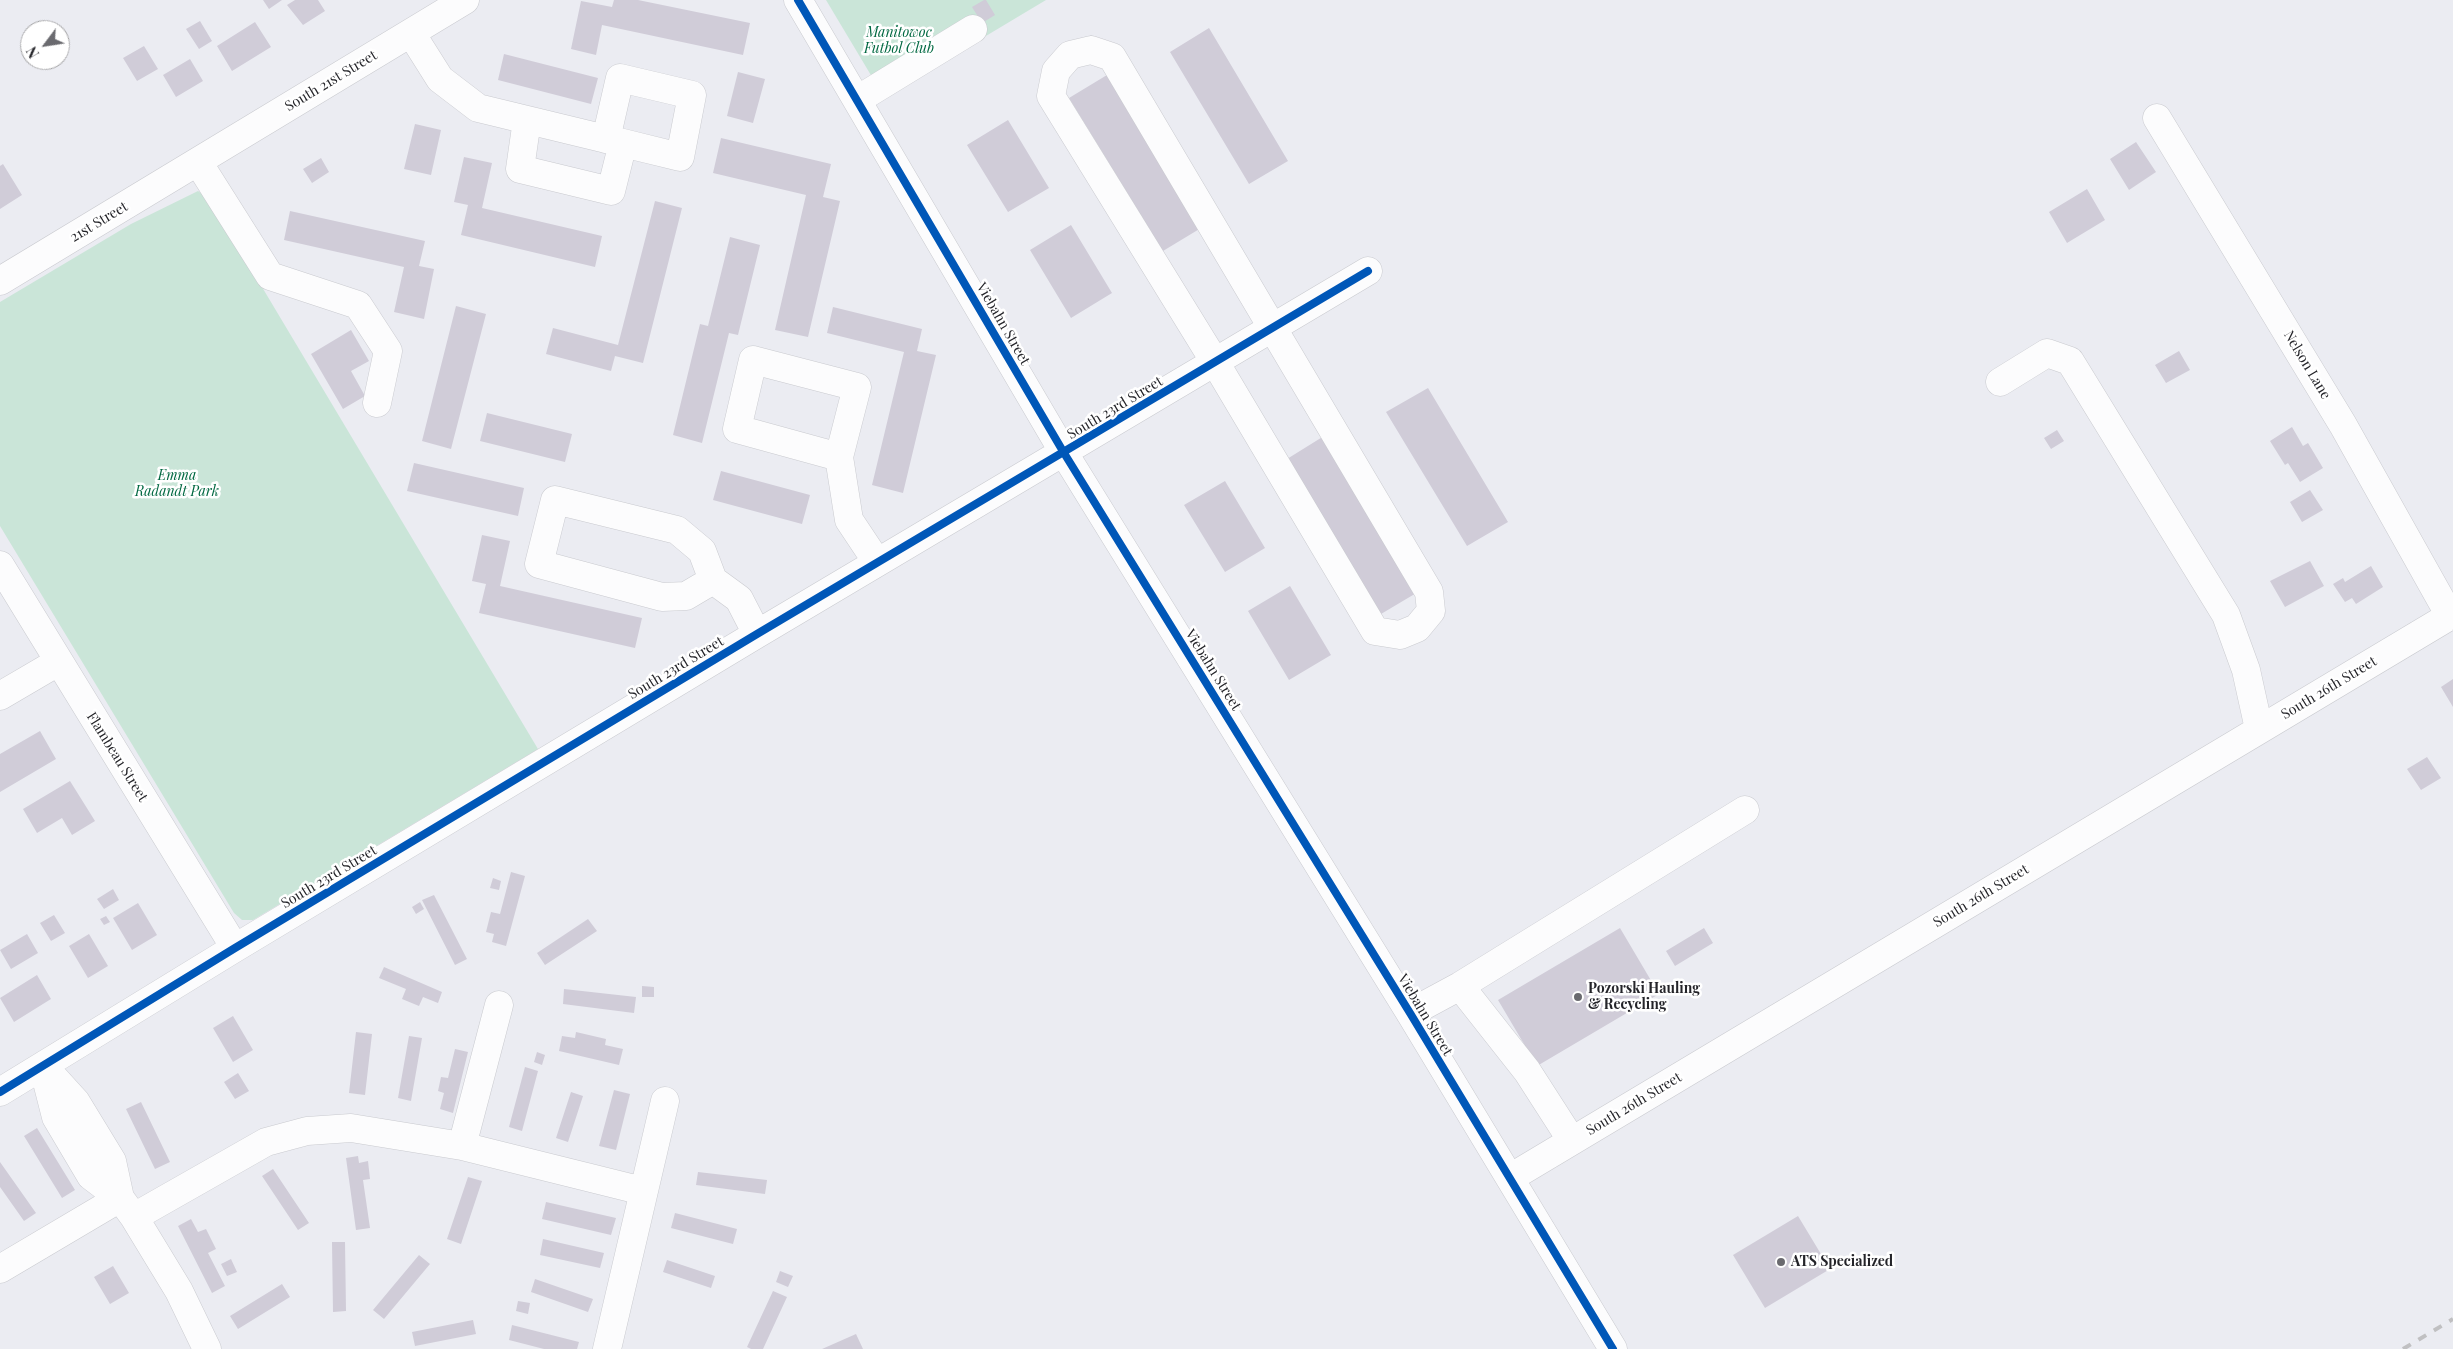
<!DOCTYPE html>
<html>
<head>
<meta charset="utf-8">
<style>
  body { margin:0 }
  #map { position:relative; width:2453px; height:1349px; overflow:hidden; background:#ebecf2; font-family:"Playfair Display",serif }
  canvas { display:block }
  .north { position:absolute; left:20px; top:20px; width:50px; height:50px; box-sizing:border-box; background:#fff; border:1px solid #a7a7a9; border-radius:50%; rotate:239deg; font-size:14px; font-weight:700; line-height:20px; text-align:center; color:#242429 }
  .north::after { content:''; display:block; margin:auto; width:18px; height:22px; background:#6a6a6f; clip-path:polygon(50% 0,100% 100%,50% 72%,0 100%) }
</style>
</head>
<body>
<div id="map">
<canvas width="2453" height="1349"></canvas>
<div class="north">N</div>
</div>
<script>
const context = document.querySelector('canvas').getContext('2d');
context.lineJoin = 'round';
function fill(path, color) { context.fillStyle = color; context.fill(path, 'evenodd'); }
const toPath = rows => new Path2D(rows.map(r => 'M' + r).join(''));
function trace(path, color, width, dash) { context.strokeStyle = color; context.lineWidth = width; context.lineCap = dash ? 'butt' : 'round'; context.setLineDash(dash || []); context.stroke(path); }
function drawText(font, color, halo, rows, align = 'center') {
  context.font = font + ' "Playfair Display",serif'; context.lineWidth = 5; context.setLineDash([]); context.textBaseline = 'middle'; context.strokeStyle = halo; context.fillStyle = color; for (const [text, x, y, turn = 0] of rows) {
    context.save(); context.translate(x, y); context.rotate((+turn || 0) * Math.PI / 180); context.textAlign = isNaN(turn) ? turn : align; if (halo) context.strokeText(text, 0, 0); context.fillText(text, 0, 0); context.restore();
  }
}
fill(toPath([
  [826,0,1046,0,884,97],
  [198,191,210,200,538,749,253,920,242,920,234,913,0,526,0,302,131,224]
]), '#cae5d8');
fill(toPath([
  [263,0,282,0,269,9],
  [295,0,318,0,325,11,303,25,287,5],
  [614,0,638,0,750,23,743,55,602,25,596,55,571,49,581,1,612,7],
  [984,0,986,0,995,15,982,23,972,7],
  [200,21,212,41,199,49,186,29],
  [255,22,271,47,232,71,217,46],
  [1209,28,1288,161,1249,184,1170,52],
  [144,46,158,69,137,81,123,58],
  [504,54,598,78,591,104,498,80],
  [190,59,203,81,176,97,163,75],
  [738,72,765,79,753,123,727,116],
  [1107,75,1201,228,1163,251,1069,98],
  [1008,120,1049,188,1008,212,967,145],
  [415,124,441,130,431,175,404,169],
  [721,138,831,164,823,197,840,201,808,337,775,330,806,195,713,173],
  [2136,142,2156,172,2129,190,2110,159],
  [464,157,492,163,482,208,602,236,595,267,461,235,468,205,454,202],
  [321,158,329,172,312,183,303,169],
  [3,164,22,195,0,209,0,166],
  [2087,189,2105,220,2067,243,2049,212],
  [655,201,682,208,643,363,615,356,611,371,546,354,553,328,618,345],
  [290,211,425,241,419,266,434,269,424,319,394,312,404,267,284,240],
  [1071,225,1112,293,1071,318,1030,250],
  [730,237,760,245,738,335,729,333,702,443,673,435,700,324,708,326],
  [456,306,486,314,451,449,422,441],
  [833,307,922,329,917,351,936,355,903,493,872,485,904,352,827,333],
  [351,330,369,361,351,371,365,396,343,409,311,354],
  [2179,351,2190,370,2166,383,2155,365],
  [1428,388,1508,522,1467,546,1386,412],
  [487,413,572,434,565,462,480,441],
  [2292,427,2303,446,2308,443,2323,468,2300,482,2288,463,2285,465,2270,441],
  [2057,430,2064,441,2051,449,2044,438],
  [1324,436,1418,592,1381,614,1287,459],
  [414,463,524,488,518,516,407,491],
  [721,471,810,495,802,524,713,500],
  [1225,481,1265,548,1225,572,1184,505],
  [2310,490,2323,510,2302,522,2290,502],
  [482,535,510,541,500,586,642,618,635,648,479,613,486,584,472,581],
  [2310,561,2324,586,2285,607,2270,581],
  [2371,566,2383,587,2356,604,2352,598,2345,602,2333,584,2343,578,2345,582],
  [1290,586,1331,655,1289,680,1248,611],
  [2453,679,2453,707,2441,687],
  [40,731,56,759,0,792,0,754],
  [2427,757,2441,778,2421,790,2407,769],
  [70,781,95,821,72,835,62,818,37,833,23,809],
  [511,872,525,876,506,946,492,942,494,934,486,932,491,912,500,914],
  [493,878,501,881,499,890,490,888],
  [113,889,119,900,104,909,97,899],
  [434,895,467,959,455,965,422,900],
  [420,902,424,909,416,914,412,907],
  [138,903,157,935,132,950,113,918],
  [54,915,65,933,51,941,40,923],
  [106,916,110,922,104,925,100,919],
  [588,919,597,931,545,965,537,953],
  [1620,928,1659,994,1537,1066,1498,1000],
  [1704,928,1713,943,1675,966,1666,951],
  [27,934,38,953,11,969,0,950],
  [89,934,108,966,88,978,69,946],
  [384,967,442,992,438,1003,423,997,419,1006,402,999,406,989,379,978],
  [37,975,51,999,14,1022,0,998],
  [642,986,654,987,654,997,642,997],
  [564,989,636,997,634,1013,563,1004],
  [233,1016,253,1050,233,1062,213,1028],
  [356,1032,372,1034,365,1095,349,1093],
  [576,1032,606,1039,605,1045,623,1049,619,1065,559,1051,562,1036,575,1038],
  [409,1036,422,1038,411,1101,398,1098],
  [455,1049,468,1052,453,1113,440,1109,444,1093,438,1091,441,1077,448,1078],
  [537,1052,545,1055,542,1065,534,1062],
  [525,1067,538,1071,522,1131,509,1127],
  [238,1073,249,1091,235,1099,224,1082],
  [614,1090,630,1094,616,1150,599,1146],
  [571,1092,583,1096,568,1142,556,1138],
  [141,1102,170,1162,155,1169,126,1109],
  [37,1128,75,1190,62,1198,24,1136],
  [358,1156,359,1163,368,1161,370,1179,363,1180,370,1228,356,1230,346,1158],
  [0,1162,36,1213,24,1221,0,1187],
  [273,1169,309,1223,298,1230,262,1176],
  [698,1172,767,1180,765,1194,696,1185],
  [468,1177,482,1181,461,1244,447,1239],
  [546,1202,616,1218,611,1235,542,1219],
  [675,1213,737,1229,733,1244,671,1228],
  [1798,1216,1830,1269,1765,1308,1733,1255],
  [191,1219,198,1232,206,1229,216,1249,208,1253,225,1286,212,1293,178,1226],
  [543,1239,604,1253,600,1268,540,1255],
  [332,1242,345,1242,346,1311,333,1312],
  [419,1255,430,1264,384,1319,373,1310],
  [231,1259,237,1272,227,1276,221,1264],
  [667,1260,715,1276,711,1288,663,1272],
  [113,1266,129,1293,110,1304,94,1277],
  [780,1271,793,1276,788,1287,776,1282],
  [535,1279,593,1299,588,1312,531,1292],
  [282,1284,290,1297,238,1329,230,1316],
  [773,1291,787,1297,763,1349,751,1349,747,1347],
  [518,1301,530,1303,528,1314,516,1311],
  [473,1320,476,1334,415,1346,412,1332],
  [512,1325,579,1342,577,1349,544,1349,509,1340],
  [856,1334,863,1349,822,1349]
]), '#d0ccd8');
const minor = toPath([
  [798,0,1064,453,1410,1013,1613,1349],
  [411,33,440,79,478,108,606,139,623,143,680,157,692,95,620,78,606,139],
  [1091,50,1112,57,1429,592,1431,611,1417,628,1400,635,1375,631,1215,362,1051,96,1056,71,1070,55,1091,50],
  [857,100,973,29],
  [2157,118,2343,425,2450,616],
  [527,120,520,169,611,191,623,143],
  [198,162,270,276,358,305,388,351,377,403],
  [0,281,465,0],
  [2000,382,2047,353,2070,361,2226,615,2246,670,2259,729],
  [839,457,737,429,753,360,857,387,839,457,849,520,877,562],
  [0,565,235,948],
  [713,580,702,551,677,530,555,500,539,564,662,597,686,596,713,580,739,599,757,634],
  [0,696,58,662],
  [1460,986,1527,1071,1572,1141],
  [1410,1013,1460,986,1745,810],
  [43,1066,56,1117,91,1176,120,1198,134,1217,179,1291,207,1349],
  [46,1069,76,1102,112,1161,120,1198],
  [0,1092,235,948,757,634,1368,271],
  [462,1146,499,1005],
  [1510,1178,2453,614],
  [134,1217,266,1142,307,1131,351,1128,462,1146,643,1191],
  [0,1269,120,1198],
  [607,1349,665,1101]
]);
trace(minor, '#c9cacf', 29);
trace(minor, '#fcfcfd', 28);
trace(toPath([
  [2403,1349,2453,1319]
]), '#c0c0c2', 4, [9, 9]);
trace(toPath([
  [798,0,1064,453,1410,1013,1613,1349],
  [0,1092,235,948,757,634,1368,271]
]), '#0057b8', 8);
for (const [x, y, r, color] of [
  [1578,997,5,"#6a6a6f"],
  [1781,1262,5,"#6a6a6f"]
]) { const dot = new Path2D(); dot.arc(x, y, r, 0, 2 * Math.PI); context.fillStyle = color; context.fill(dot); trace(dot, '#fff', 2); }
drawText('italic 14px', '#006841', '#fff', [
  ["Manitowoc",899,33],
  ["Futbol Club",899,49],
  ["Emma",177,476],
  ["Radandt Park",177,492]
]);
drawText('14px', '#242429', '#fff', [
  ["South 21st Street",331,81,-31],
  ["21st Street",99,222,-31],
  ["Viebahn Street",1003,324,60],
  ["Nelson Lane",2307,365,59],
  ["South 23rd Street",1115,408,-31],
  ["South 23rd Street",676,668,-31],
  ["Viebahn Street",1213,670,58],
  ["South 26th Street",2329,688,-31],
  ["Flambeau Street",117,757,58],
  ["South 23rd Street",329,877,-31],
  ["South 26th Street",1981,896,-31],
  ["Viebahn Street",1425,1015,59],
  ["South 26th Street",1634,1104,-31]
]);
drawText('bold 14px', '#242429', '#fff', [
  ["Pozorski Hauling",1588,989],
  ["& Recycling",1588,1005],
  ["ATS Specialized",1791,1262]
], 'left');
</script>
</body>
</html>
